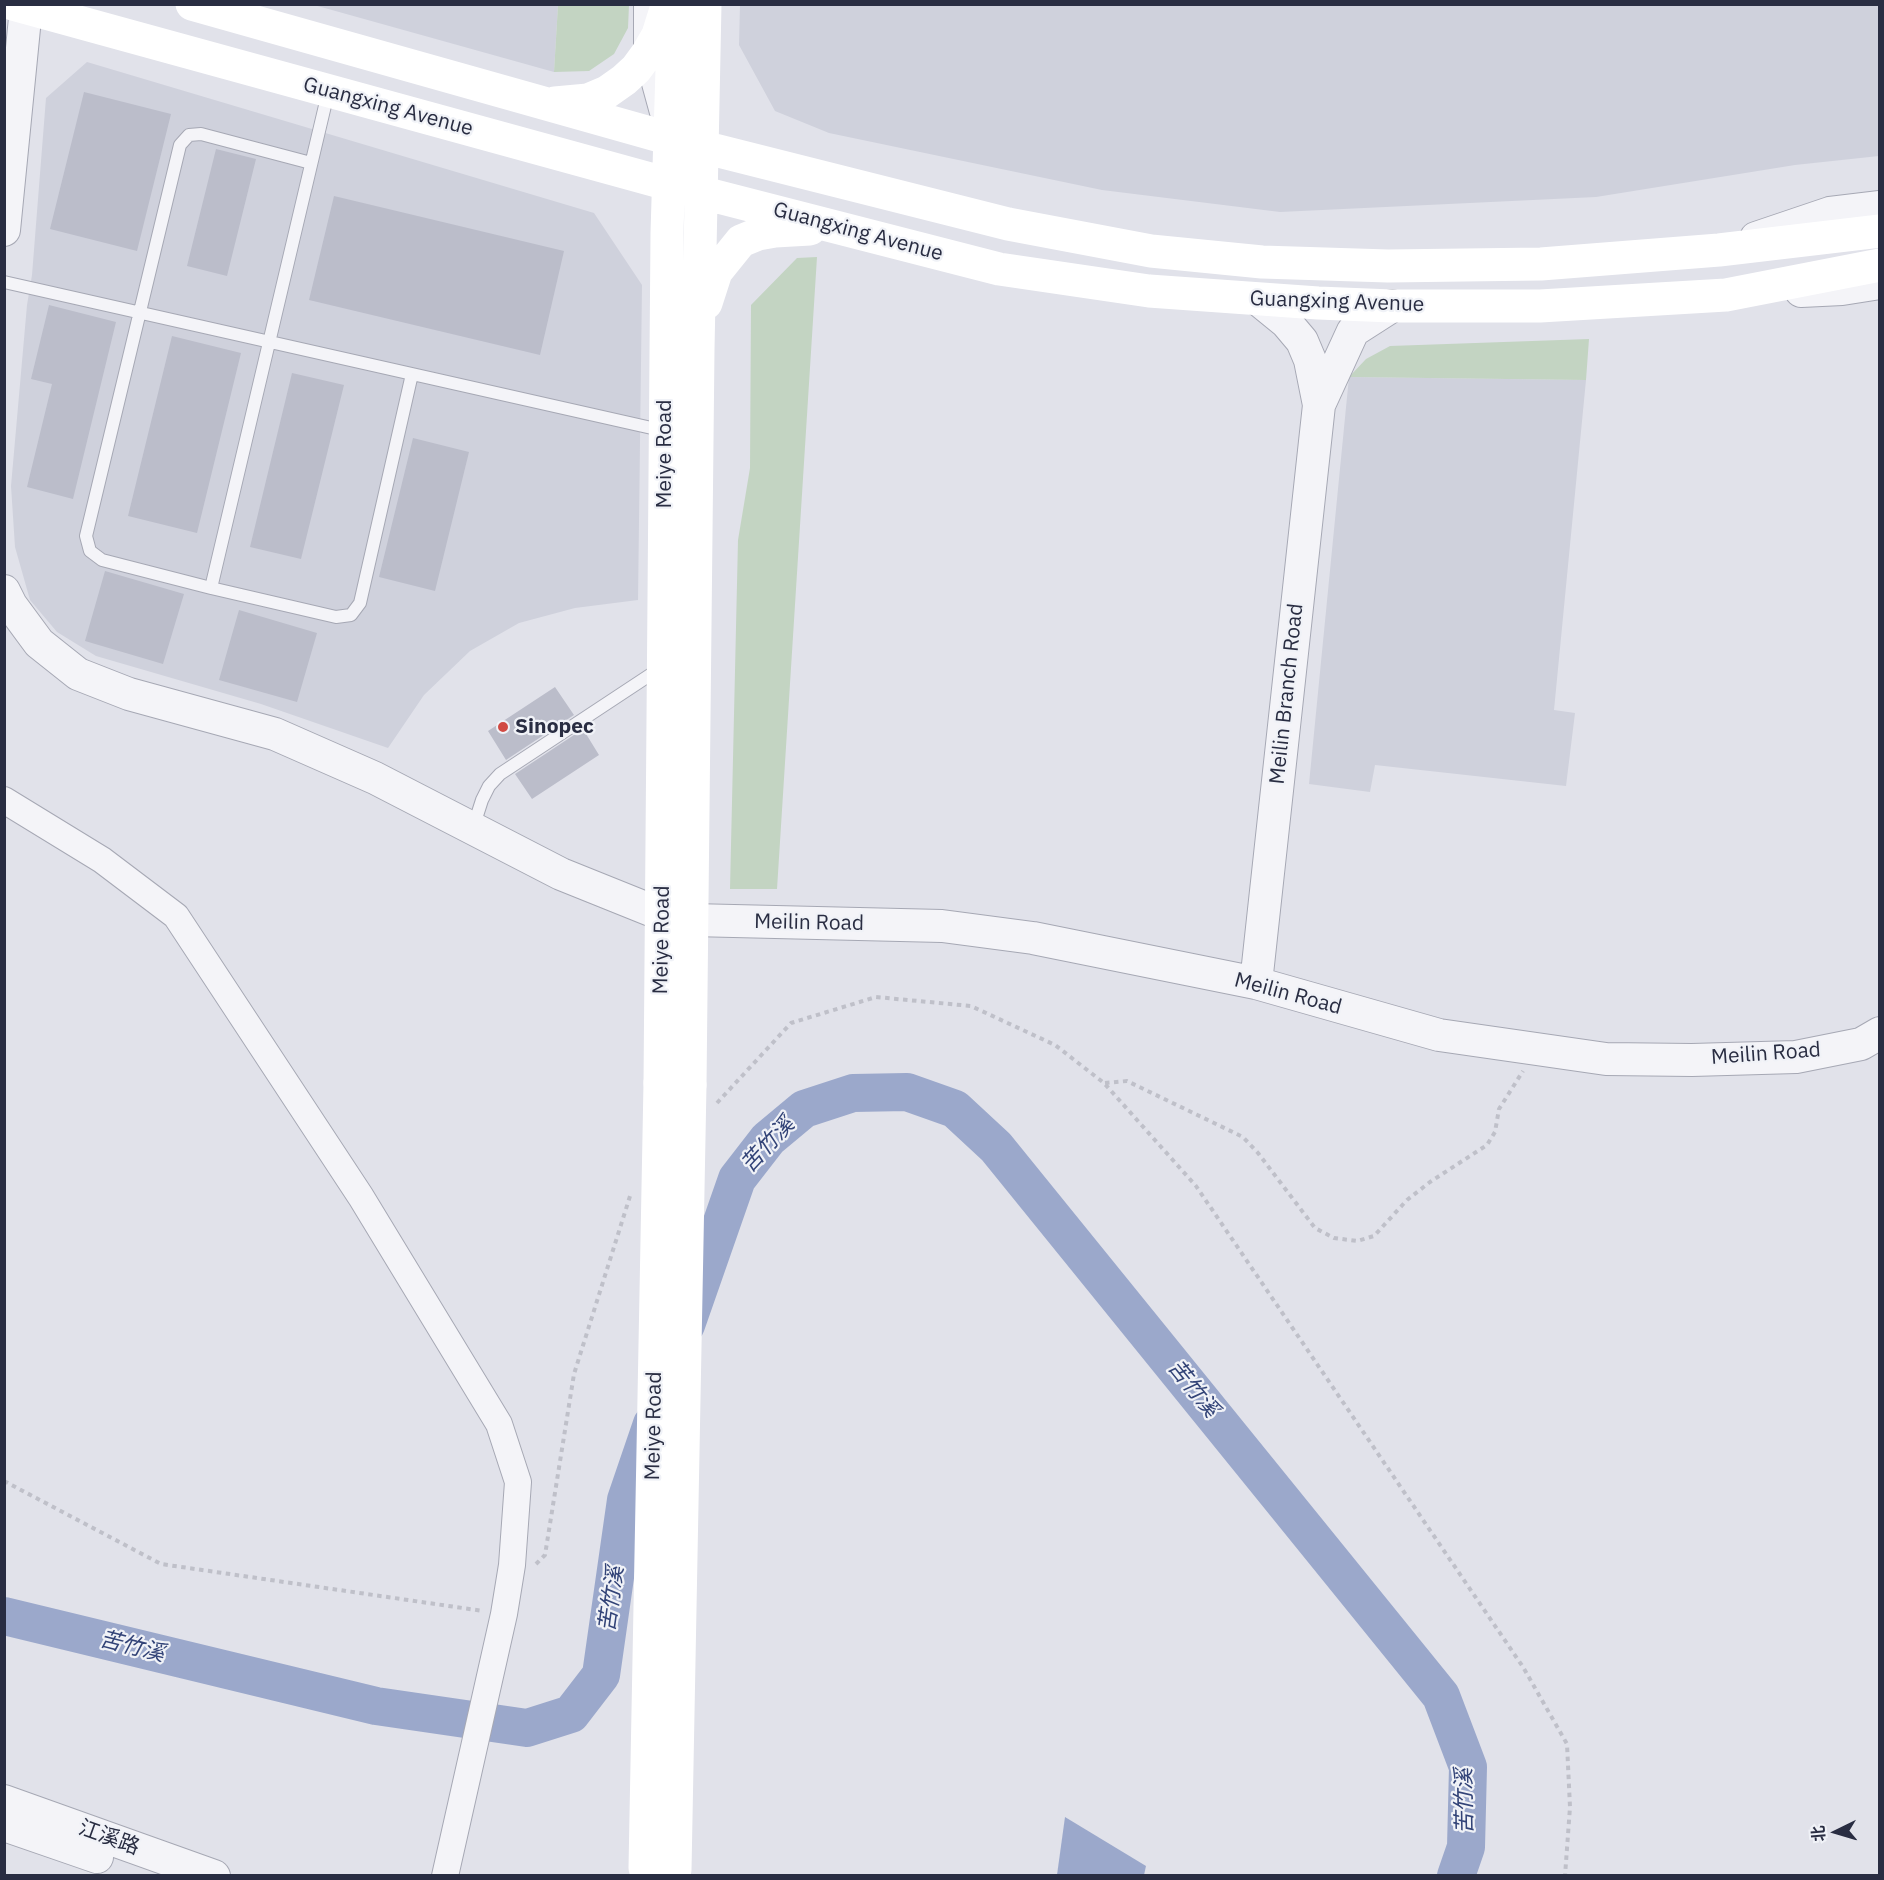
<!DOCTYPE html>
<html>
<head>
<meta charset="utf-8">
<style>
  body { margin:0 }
  #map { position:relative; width:1884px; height:1880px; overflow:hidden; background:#e1e2ea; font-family:"IBM Plex Sans","Noto Sans SC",sans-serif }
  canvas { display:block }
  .frame { position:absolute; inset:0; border:6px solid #292d42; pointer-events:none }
  .north { position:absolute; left:1806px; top:1802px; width:60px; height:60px; -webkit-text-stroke:4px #f0f2f7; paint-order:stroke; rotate:265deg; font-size:16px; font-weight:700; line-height:24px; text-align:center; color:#292d42 }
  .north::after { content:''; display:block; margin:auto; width:21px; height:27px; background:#292d42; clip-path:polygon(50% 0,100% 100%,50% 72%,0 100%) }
</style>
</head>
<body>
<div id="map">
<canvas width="1884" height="1880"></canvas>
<div class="frame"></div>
<div class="north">北</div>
</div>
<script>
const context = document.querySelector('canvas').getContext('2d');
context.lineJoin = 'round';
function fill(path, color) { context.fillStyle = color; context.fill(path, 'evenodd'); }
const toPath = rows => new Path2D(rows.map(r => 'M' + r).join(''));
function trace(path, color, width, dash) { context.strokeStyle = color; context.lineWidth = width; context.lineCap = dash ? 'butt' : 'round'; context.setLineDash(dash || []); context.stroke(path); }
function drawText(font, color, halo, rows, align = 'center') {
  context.font = font + ' "IBM Plex Sans","Noto Sans SC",sans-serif'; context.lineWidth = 4.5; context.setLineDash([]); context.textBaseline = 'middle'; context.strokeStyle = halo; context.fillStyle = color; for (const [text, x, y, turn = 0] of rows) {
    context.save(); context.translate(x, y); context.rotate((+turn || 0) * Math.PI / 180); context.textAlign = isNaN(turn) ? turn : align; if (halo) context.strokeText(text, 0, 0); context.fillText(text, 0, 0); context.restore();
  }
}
fill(toPath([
  [314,5,558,5,554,72],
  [740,5,1879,5,1879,156,1795,165,1596,197,1280,212,1102,190,829,133,775,111,739,45],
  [87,62,594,213,642,285,638,600,575,608,519,623,470,651,424,695,388,748,261,704,96,656,57,632,30,600,15,547,11,486,27,305,32,275,46,98],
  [1349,377,1586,380,1554,710,1575,713,1566,786,1375,765,1370,792,1309,784]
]), '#cfd1dc');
fill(toPath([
  [558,5,629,5,628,28,614,54,589,71,554,72],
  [817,257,777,889,730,889,738,540,750,468,751,305,797,258],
  [1589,339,1586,380,1349,377,1366,359,1390,346]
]), '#c3d4c2');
fill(toPath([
  [1065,1817,1146,1866,1144,1875,1057,1875]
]), '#9ba8cb');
trace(toPath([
  [686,1325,737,1179,768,1139,804,1109,853,1093,907,1092,955,1109,996,1147,1441,1696,1468,1767,1466,1847,1456,1876],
  [4,1616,376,1706,527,1728,571,1714,601,1675,626,1500,652,1424]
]), '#9ba8cb', 38);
fill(toPath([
  [84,92,171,114,137,251,50,229],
  [216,149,256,159,227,276,187,266],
  [334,196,564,251,540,355,309,300],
  [49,305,116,322,73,499,27,487,52,384,31,379],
  [172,336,241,353,197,533,128,516],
  [292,373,344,385,301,559,250,547],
  [413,438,469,452,435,591,379,577],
  [105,571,184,594,163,664,85,641],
  [239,610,317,633,297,702,219,680],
  [555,687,574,715,506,760,488,731],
  [583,729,599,755,532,799,515,774]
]), '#bbbdca');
const service = toPath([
  [311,163,201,134,189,135,180,145,86,536,90,551,102,560,211,588,336,617,351,615,360,603,412,374],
  [4,282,665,431],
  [211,588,328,93],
  [473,828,482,800,489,786,500,774,659,669]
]);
const minor = toPath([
  [647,4,647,54,664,116],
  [4,800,102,860,176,916,361,1197,499,1424,518,1482,512,1565,504,1614,445,1876]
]);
const tertiary = toPath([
  [4,230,26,8],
  [1756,238,1830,213,1880,207],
  [1801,291,1842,289,1880,283],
  [1319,405,1353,331,1392,306],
  [4,591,11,605,39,643,78,674,129,694,275,734,375,778,561,874,663,915],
  [692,920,942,926,1033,938,1256,983,1439,1035,1606,1059,1692,1060,1796,1057,1861,1044,1880,1033],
  [1256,983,1319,405,1310,360,1302,341,1286,322,1259,300],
  [4,1801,214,1876],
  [4,1825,97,1857]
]);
trace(service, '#a6a8b4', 14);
trace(minor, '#a6a8b4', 28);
trace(tertiary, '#a6a8b4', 34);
trace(toPath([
  [1105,1083,1127,1081,1243,1137,1258,1153,1315,1228,1334,1238,1357,1241,1374,1236,1407,1200,1430,1182,1487,1145,1495,1132,1499,1109,1523,1071],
  [717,1103,791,1023,876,997,971,1006,1055,1045,1104,1083,1196,1186,1523,1667,1567,1744,1570,1807,1565,1876],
  [4,1481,161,1564,483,1611],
  [536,1564,545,1555,574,1374,631,1193]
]), '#bfc0c9', 4, [4.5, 4.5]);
trace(service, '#f4f4f8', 12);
trace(minor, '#f4f4f8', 26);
trace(tertiary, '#f4f4f8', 32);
trace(toPath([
  [13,4,668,184,999,269,1149,291,1318,303,1392,306,1540,306,1726,295,1880,265],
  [192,4,671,139,1008,224,1151,251,1262,262,1388,266,1541,264,1719,250,1880,231],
  [555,103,588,100,607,92,624,80,636,69,647,54,658,35,667,6],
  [706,303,716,272,741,241,758,234,775,231,810,229],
  [660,1083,667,233,674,4],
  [690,1085,698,349,705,4]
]), '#fff', 33);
trace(toPath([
  [645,1868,660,1083],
  [675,1870,690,1085]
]), '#fff', 33);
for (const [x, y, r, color] of [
  [503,727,6,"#d14a43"]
]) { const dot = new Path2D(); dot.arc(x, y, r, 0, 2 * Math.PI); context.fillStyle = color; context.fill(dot); trace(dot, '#f0f2f7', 2); }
drawText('21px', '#292d42', '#f0f2f7', [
  ["Guangxing Avenue",388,107,15],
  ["Guangxing Avenue",858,232,15],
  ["Guangxing Avenue",1337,302,2],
  ["Meiye Road",665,454,-90],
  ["Meilin Branch Road",1287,694,-84],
  ["Meilin Road",809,923,1],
  ["Meiye Road",662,940,-89],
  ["Meilin Road",1288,994,15],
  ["Meilin Road",1766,1054,-4],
  ["Meiye Road",654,1426,-89],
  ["江溪路",109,1838,20]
]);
drawText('bold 21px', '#292d42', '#f0f2f7', [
  ["Sinopec",515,727]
], 'left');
drawText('italic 22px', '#324377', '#f0f2f7', [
  ["苦竹溪",768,1145,-47],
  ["苦竹溪",1193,1389,51],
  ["苦竹溪",612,1599,-82],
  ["苦竹溪",132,1647,14],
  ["苦竹溪",1465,1801,-91]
]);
</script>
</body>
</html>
